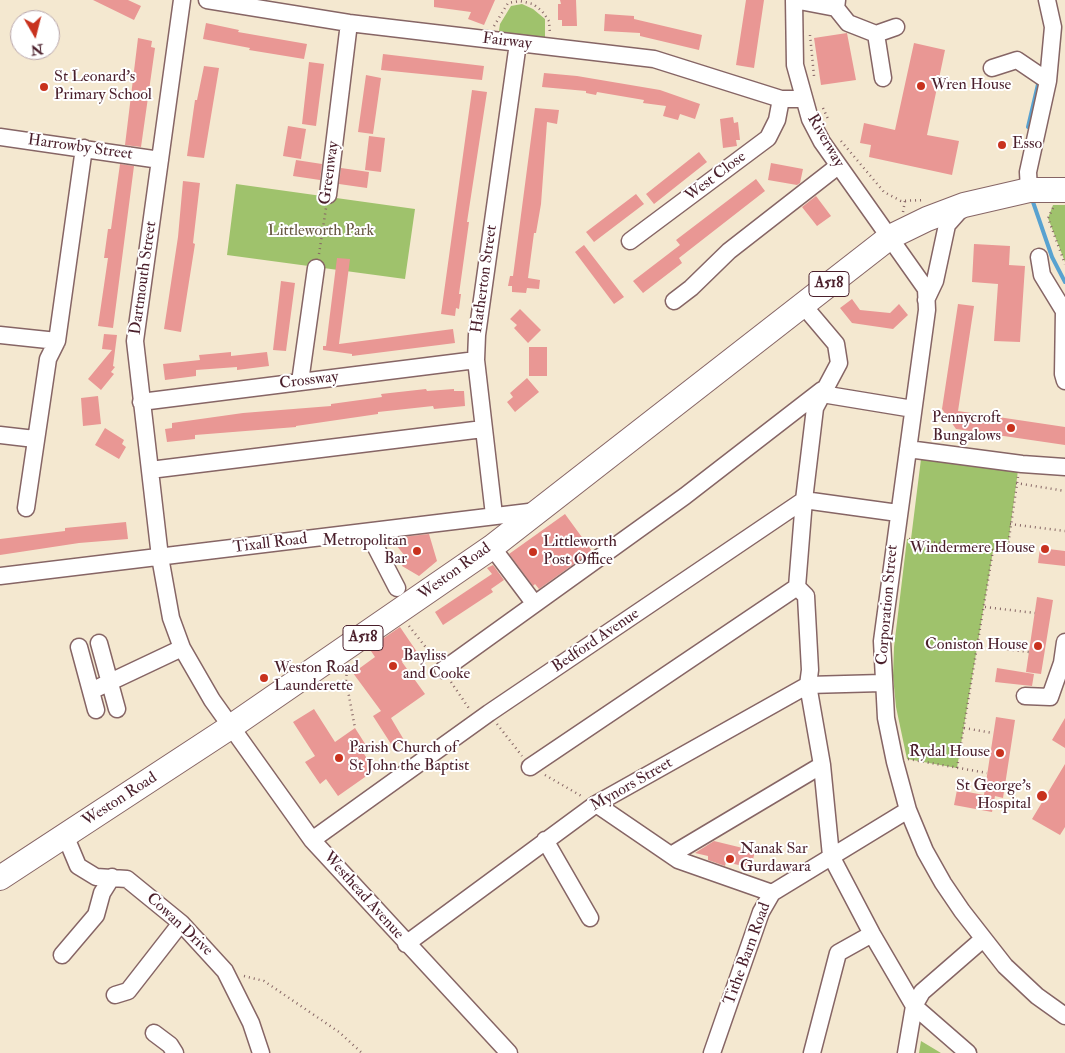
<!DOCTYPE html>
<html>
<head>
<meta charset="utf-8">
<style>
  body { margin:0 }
  #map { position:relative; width:1065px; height:1053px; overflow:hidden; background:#f4e8d0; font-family:"IM FELL Double Pica",serif }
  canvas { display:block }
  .north { position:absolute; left:10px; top:10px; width:50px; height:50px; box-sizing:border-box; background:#fff; border:1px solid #b7a5aa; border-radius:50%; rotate:172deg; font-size:14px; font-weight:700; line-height:20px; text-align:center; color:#4a1f2b }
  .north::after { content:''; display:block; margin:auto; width:18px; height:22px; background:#c8321e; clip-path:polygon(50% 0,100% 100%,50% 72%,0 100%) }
</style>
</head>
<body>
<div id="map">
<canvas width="1065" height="1053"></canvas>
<div class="north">N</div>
</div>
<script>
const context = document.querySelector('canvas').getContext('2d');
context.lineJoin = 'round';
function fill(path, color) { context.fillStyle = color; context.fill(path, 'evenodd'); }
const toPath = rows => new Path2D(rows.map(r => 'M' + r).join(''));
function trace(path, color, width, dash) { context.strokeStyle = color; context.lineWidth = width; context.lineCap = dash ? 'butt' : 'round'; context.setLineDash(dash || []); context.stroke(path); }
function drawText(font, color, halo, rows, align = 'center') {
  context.font = font + ' "IM FELL Double Pica",serif'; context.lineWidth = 4; context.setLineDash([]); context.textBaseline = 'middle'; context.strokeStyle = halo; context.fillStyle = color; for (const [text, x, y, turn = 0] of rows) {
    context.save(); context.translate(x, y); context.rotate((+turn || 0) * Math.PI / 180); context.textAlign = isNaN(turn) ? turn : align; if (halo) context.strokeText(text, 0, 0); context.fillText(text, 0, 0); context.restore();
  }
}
fill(toPath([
  [522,4,533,9,545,19,545,43,498,37,500,24,511,6],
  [236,184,415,209,405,279,227,255],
  [1053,205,1065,205,1065,262,1048,218],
  [922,451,1019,463,1007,552,993,551,957,768,907,759,896,707,893,676,894,647,907,539,911,539],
  [921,1041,941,1053,919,1053]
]), '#9fc26c');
trace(toPath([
  [1028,127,1039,80],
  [1033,202,1052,257,1065,282]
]), '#58a2d0', 4);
fill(toPath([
  [93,0,128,0,141,6,134,20],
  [434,0,495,0,484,25,468,19,471,12,434,7],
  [560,0,576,0,577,26,562,26,562,20,558,20,558,4,561,4],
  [746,0,764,0,754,68,736,65],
  [605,14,634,16,634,19,702,35,699,50,640,36,640,33,604,31],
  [206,23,239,30,238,32,307,44,304,59,249,50,250,48,203,39],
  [847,33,856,80,821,85,814,38],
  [138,38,152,41,151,47,155,48,141,147,125,145],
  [914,43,945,50,927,135,959,141,952,175,869,157,871,145,860,143,864,123,895,130],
  [383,54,484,66,482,80,381,70],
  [309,62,324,64,316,126,302,124],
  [204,66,219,68,204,158,187,156,195,100,197,100],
  [544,73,577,76,660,90,700,104,695,119,680,114,678,120,663,116,666,106,643,103,644,100,597,92,596,95,586,93,586,91,542,87],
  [366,75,381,78,373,134,358,132],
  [472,90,487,92,467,222,469,222,459,294,461,294,459,309,456,308,455,316,441,314],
  [535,108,559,110,557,124,547,122,541,204,536,233,534,233,528,278,540,280,539,289,527,288,526,293,512,292,512,286,508,286,510,276,513,276],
  [733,117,734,123,738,122,740,140,736,140,737,146,723,148,720,119],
  [288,126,306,129,301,159,283,156],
  [369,136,385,138,381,172,365,170],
  [699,152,707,162,654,204,646,194],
  [296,160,322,164,320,180,293,176],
  [771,163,803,169,800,183,797,185,768,180],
  [120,164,134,166,113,328,98,326,108,258,104,258,108,229,111,229],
  [341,168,369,172,367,188,339,184],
  [756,179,765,191,679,258,682,263,643,293,633,281,680,245,676,240],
  [183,181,200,183,193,243,195,244,181,332,164,329,178,237],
  [636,194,644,204,594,242,586,232],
  [816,196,831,216,817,226,802,207],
  [974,244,1010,246,1009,265,1025,266,1020,342,994,341,998,284,972,282],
  [584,245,624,297,614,304,575,252],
  [337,258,350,259,339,344,453,329,455,343,352,356,352,354,323,350,323,346,326,346],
  [281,281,295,283,286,351,273,350],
  [852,299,860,310,890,313,899,304,908,315,893,329,852,323,840,308],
  [958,304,974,306,958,411,1065,427,1065,445,956,429,942,409],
  [520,309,541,330,528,343,514,328,517,325,510,319],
  [104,334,117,335,113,366,115,367,111,372,114,374,101,390,88,379,112,350,102,349],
  [529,347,547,347,547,376,529,376],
  [231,352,231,356,267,352,269,366,237,370,237,367,196,370,196,376,165,380,163,364,200,360,199,355],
  [527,378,539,392,515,412,507,402,513,397,510,393],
  [426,389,427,391,454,389,454,391,464,391,465,406,434,409,433,406,378,412,378,414,296,426,296,427,195,435,195,439,167,442,165,429,172,428,172,423,243,413,331,406,331,404,382,397,381,394],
  [98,396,101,424,83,426,81,398],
  [105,428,124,440,122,444,126,447,119,459,95,445],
  [565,514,592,551,539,589,535,584,533,586,509,554],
  [126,522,128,539,79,543,0,555,0,539,65,531,65,528],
  [429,534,437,561,419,576,402,566,405,556,396,545,402,542,402,537],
  [1040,548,1065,551,1065,566,1038,563],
  [493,565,504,580,491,589,493,592,443,625,435,612,492,574,487,568],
  [1037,597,1053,600,1041,674,1026,672],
  [400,627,417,652,402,662,425,694,391,718,404,740,393,747,373,716,381,711,353,673,375,657,369,648],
  [997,668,1034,674,1032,686,995,682],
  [314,709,335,742,355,728,369,750,364,754,375,770,338,796,326,779,320,784,305,762,315,756,293,722],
  [996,717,1015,720,1003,798,995,796,992,812,954,805,957,790,984,795],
  [1065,718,1065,748,1052,740],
  [1065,764,1065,827,1060,835,1032,819],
  [714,841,755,851,751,868,726,862,725,866,708,860,708,856,695,853]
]), '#e99794');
const minor = toPath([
  [182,0,135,341,160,557,171,618,182,648,212,700,312,840,509,1053],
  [207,0,349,23,654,59,781,99,803,99],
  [794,0,795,65,810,119,822,142,926,289,927,310,882,641,886,718,895,762,908,810,925,851,943,883,962,911,1005,966,1037,996,1065,1016],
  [794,0,836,8,837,0],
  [1047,0,1053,27,1048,81],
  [836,8,848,23,876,34,883,78],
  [876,34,896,27],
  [992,68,1017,60,1048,81,1028,172,1029,190],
  [0,137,160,160],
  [328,195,349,23],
  [630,241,768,138,777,120,781,99],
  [1039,257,1042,275,1064,311,1063,374,1065,381],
  [926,300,935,281,947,225,963,207],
  [674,301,691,288,729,251,838,166],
  [803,305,836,344,839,363,815,408,804,500,797,587,806,596,810,670,808,685,822,765,831,856,872,934,914,1006,968,1053],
  [0,335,57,341,84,148],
  [300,382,316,268],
  [822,394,913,409],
  [141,402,476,360],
  [0,435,35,439],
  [908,449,1022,464,1065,467],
  [150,470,483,429],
  [26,508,48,359,57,341],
  [494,515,476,360,477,335,518,43],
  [368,532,397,588],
  [492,547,534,603],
  [0,576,537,511],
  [99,643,117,709],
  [79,647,96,710],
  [443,670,685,496,822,390],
  [91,691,182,648],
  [1025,696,1050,697,1062,663,1065,642],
  [530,767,797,587],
  [596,804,678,860,772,893],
  [65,835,78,866,96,877,127,879,181,923,225,971,251,1023,261,1053],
  [312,840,489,713,804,500,898,513],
  [545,840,590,918],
  [671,855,822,765],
  [406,944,596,804,808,685,882,683],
  [62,955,96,915,102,893,112,877],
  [115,995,128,991,181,923],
  [154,1033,170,1045,175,1053],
  [712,1053,761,912,772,893,908,810],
  [812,1053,838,953,872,934],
  [906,1053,914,1006,922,992,983,939]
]);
const highway = toPath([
  [0,878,232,726,492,547,890,237,927,219,964,205,1029,190,1065,190]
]);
trace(minor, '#866565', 19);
trace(highway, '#866565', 26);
trace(toPath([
  [494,26,508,3,520,1,533,4,542,11,549,21,550,34],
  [810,35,814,76],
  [823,108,828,119],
  [841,141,884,192,901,201,924,200],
  [1053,208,1048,218,1065,264],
  [903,212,905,201],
  [319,254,326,208],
  [1016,483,1065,491],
  [1010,524,1065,531],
  [909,539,992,550],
  [985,607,1035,613],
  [409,626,435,659],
  [978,646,1029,652],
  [347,670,346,680,355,728],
  [451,682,470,710],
  [497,724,522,756],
  [964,728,993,733],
  [908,759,987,773],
  [957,768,993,550,1007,552,1018,477],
  [545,775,583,797],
  [244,976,264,981,339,1032,362,1053]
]), '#866565', 2.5, [1, 4]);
trace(minor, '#fff', 16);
trace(highway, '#fff', 24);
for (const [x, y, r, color] of [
  [921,86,5,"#c8321e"],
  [44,87,5,"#c8321e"],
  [1002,145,5,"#c8321e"],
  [1011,428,5,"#c8321e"],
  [1045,549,5,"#c8321e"],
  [417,551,5,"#c8321e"],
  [533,552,5,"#c8321e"],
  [1038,646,5,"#c8321e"],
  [393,666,5,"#c8321e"],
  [264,678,5,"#c8321e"],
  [1000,753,5,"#c8321e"],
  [339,758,5,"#c8321e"],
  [1042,796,6,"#c8321e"],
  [730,859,5,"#c8321e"]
]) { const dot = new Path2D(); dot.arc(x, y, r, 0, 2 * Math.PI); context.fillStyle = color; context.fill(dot); trace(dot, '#fff', 2); }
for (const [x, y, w] of [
  [829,284,40],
  [363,638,40]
]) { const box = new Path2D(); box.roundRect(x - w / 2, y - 12.5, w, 25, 4); context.fillStyle = '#fff'; context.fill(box); trace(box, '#4a1f2b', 1); }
drawText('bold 15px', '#4a1f2b', null, [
  ["A518",829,284],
  ["A518",363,638]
]);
drawText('16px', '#4a1f2b', '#fff', [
  ["Fairway",507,42,7],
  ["Riverway",825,141,60],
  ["Harrowby Street",80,148,8],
  ["Greenway",330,173,-82],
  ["West Close",716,177,-37],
  ["Dartmouth Street",144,278,-82],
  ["Hatherton Street",485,279,-82],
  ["Crossway",309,381,-7],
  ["Tixall Road",270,544,-7],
  ["Weston Road",455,572,-36],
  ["Corporation Street",888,605,-85],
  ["Bedford Avenue",596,641,-34],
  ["Mynors Street",632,785,-30],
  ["Weston Road",120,800,-33],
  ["Westhead Avenue",363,896,48],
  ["Cowan Drive",179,925,43],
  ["Tithe Barn Road",748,954,-70]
]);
drawText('16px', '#4a1f2b', '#fff', [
  ["St Leonard's",54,78],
  ["Primary School",54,96],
  ["Wren House",931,86],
  ["Esso",1012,145],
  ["Pennycroft",1001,419,"right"],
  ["Bungalows",1001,437,"right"],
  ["Metropolitan",407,542,"right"],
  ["Bar",407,560,"right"],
  ["Littleworth",543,543],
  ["Post Office",543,561],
  ["Windermere House",1035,549,"right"],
  ["Coniston House",1028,646,"right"],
  ["Bayliss",403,657],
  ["and Cooke",403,675],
  ["Weston Road",274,669],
  ["Launderette",274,687],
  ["Parish Church of",349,749],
  ["St John the Baptist",349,767],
  ["Rydal House",990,753,"right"],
  ["St George's",1031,787,"right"],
  ["Hospital",1031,805,"right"],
  ["Nanak Sar",740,850],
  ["Gurdawara",740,868]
], 'left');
drawText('16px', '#685842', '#fff', [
  ["Littleworth Park",321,232]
]);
</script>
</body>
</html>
